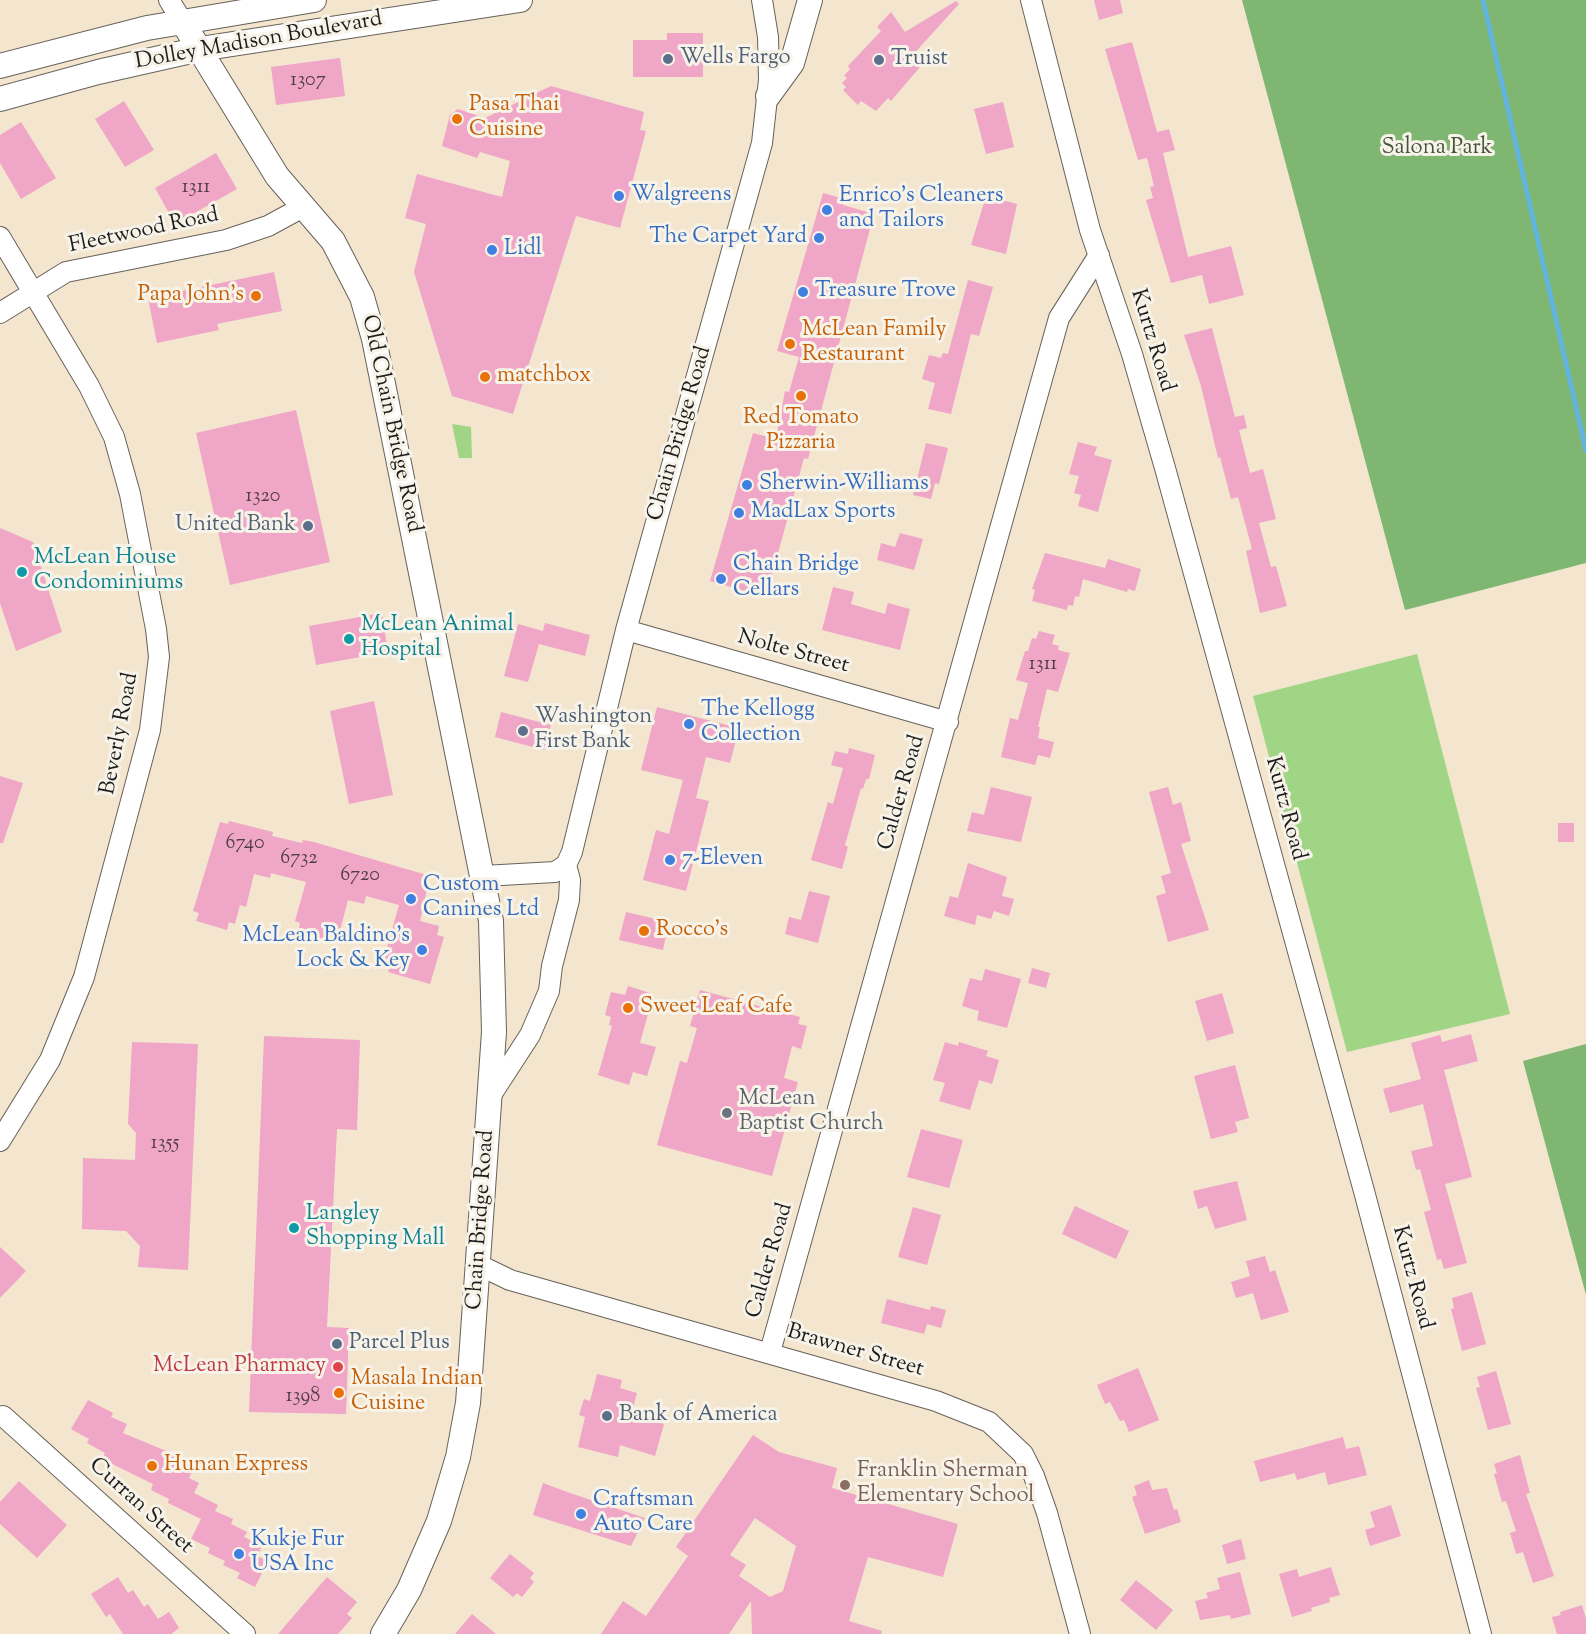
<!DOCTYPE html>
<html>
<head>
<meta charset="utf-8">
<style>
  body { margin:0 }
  canvas { display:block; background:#f3e5ce }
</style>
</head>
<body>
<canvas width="1586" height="1634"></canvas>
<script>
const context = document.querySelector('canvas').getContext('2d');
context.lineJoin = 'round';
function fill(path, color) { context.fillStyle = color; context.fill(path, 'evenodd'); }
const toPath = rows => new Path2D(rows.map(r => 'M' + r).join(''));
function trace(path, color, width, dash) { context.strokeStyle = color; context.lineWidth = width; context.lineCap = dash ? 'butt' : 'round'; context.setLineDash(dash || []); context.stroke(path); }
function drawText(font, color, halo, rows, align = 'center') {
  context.font = font + ' "Sorts Mill Goudy",serif'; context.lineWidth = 6; context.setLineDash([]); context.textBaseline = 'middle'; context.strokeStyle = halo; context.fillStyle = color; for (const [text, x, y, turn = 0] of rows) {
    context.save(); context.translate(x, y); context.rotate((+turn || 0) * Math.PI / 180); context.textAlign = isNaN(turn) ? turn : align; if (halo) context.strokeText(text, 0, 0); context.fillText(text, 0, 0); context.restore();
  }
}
fill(toPath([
  [452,424,471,427,472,458,459,458],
  [1417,654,1510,1014,1347,1052,1253,696]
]), '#9fd585');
fill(toPath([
  [1242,0,1586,0,1586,563,1405,610],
  [1586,1044,1586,1295,1523,1061]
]), '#7fb672');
trace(toPath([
  [1483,0,1586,451]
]), '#61b4dd', 5);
fill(toPath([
  [1094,0,1120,0,1123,13,1099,20],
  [956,1,959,4,910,58,920,67,891,101,888,98,876,111,861,101,858,105,843,90,846,87,842,83,847,78,844,76,850,69,848,66,881,31,877,27,891,12,905,32],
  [667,33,703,33,703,77,633,77,633,40,667,40],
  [1132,42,1157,132,1169,129,1175,150,1163,153,1188,257,1231,246,1244,295,1209,304,1202,275,1171,283,1146,200,1153,198,1150,187,1154,186,1147,158,1138,160,1105,49],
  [340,58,345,96,276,105,271,67],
  [551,86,644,112,640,130,646,131,620,228,576,216,513,414,452,396,414,272,426,224,405,218,417,174,502,197,510,161,480,152,477,158,442,146,450,115,458,109,485,118],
  [124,101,154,150,125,167,95,119],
  [1003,102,1014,147,986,154,974,109],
  [21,122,56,178,21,199,0,163,0,135],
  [216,153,237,189,175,224,155,188],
  [823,193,844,199,843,205,874,214,808,459,804,458,766,597,710,581,753,433,776,439,785,391,789,392,799,357,777,351],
  [986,196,1017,204,1006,254,971,245],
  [274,272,282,311,217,324,219,330,157,343,148,298],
  [968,280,993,287,979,336,971,334,951,414,928,409,935,383,922,379,929,355,941,358,943,353,948,354],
  [1212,328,1235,417,1244,415,1247,428,1239,430,1250,473,1263,469,1276,519,1259,523,1271,567,1276,566,1287,606,1260,613,1246,551,1252,549,1238,497,1231,499,1220,457,1218,458,1201,386,1184,335],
  [296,410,330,562,230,585,196,433],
  [1078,442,1097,447,1094,455,1112,460,1098,512,1078,506,1081,495,1074,493,1079,476,1069,474],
  [926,443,948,448,939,484,935,483,931,499,913,495],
  [0,528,33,542,62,632,16,651,0,603],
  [900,533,923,539,914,570,877,560,881,543,895,547],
  [1045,553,1105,568,1108,559,1141,569,1135,591,1128,589,1127,592,1083,579,1079,597,1075,596,1073,606,1068,605,1067,610,1032,601,1035,590,1032,589],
  [833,587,854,592,851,604,885,614,888,603,910,609,900,650,822,630],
  [382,613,388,652,316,665,309,626],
  [545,623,590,635,585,656,539,644,528,682,504,676,518,624,543,631],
  [1039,631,1055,635,1052,644,1059,646,1058,650,1070,653,1058,692,1047,689,1038,727,1040,727,1038,738,1054,742,1050,758,1038,755,1035,765,1001,757,1010,718,1018,720,1028,683,1016,680,1025,651,1028,651,1032,638,1036,639],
  [374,701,393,795,349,804,330,711],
  [657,707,739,728,730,763,706,757,696,798,709,801,686,891,643,880,656,830,669,834,683,780,641,770],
  [501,712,551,725,544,750,495,737],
  [849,748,875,755,869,779,866,779,863,789,861,788,845,845,848,847,842,869,811,860,828,802,833,804,843,768,831,765,835,751,848,754],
  [0,776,23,783,3,843,0,843],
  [991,787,1032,797,1021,842,967,831,972,812,984,815],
  [1168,787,1173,805,1181,802,1191,841,1181,844,1209,930,1168,942,1156,896,1166,893,1161,876,1171,873,1149,792],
  [229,821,273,832,272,836,302,843,303,840,314,842,430,876,420,921,439,926,437,935,444,937,430,984,388,972,391,964,383,962,399,905,366,896,364,904,348,900,339,934,330,932,328,940,298,933,300,923,295,921,306,882,271,873,270,878,254,874,246,907,240,905,235,924,229,922,227,930,196,921,199,913,193,911,220,822,228,824],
  [1558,823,1574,823,1574,842,1558,842],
  [968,863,1007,877,1002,896,1014,899,1009,916,994,911,991,919,977,915,975,925,944,916,950,896,958,898],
  [809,891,830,896,818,943,785,934,789,917,801,920],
  [626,912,669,922,663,950,619,940],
  [1032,968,1050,973,1046,988,1028,983],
  [985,969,1021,979,1007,1028,977,1020,979,1011,962,1006,970,978,982,981],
  [628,986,650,993,648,999,652,1000,640,1043,656,1047,647,1076,633,1072,629,1085,598,1075,612,1026,609,1025,611,1017,605,1015,611,992,625,995],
  [700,990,800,1017,798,1024,807,1026,801,1049,792,1046,784,1078,798,1082,772,1176,657,1145,680,1061,687,1063,697,1028,690,1026],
  [1222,993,1234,1033,1207,1041,1195,1001],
  [1471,1034,1478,1061,1444,1070,1472,1177,1445,1184,1467,1263,1444,1269,1441,1259,1437,1260,1424,1212,1431,1210,1420,1169,1416,1170,1411,1151,1433,1146,1423,1104,1390,1113,1383,1089,1421,1079,1411,1043,1440,1035,1442,1042],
  [264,1036,360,1040,357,1130,337,1129,327,1327,349,1328,346,1414,249,1412],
  [132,1042,198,1044,188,1270,138,1267,140,1246,126,1231,82,1229,83,1158,135,1160,136,1133,128,1124],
  [945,1042,958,1046,959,1042,988,1051,986,1056,999,1060,992,1084,979,1080,970,1110,939,1101,945,1083,933,1080],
  [1235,1065,1249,1118,1235,1122,1238,1132,1211,1139,1194,1076],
  [921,1129,963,1140,949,1188,907,1177],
  [1237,1181,1247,1220,1215,1229,1207,1206,1198,1209,1193,1191],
  [1075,1206,1129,1231,1116,1259,1062,1234],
  [913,1207,941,1215,927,1265,898,1257],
  [0,1247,26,1271,0,1298],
  [1265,1256,1270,1272,1275,1270,1289,1312,1261,1320,1253,1293,1236,1298,1231,1282,1250,1276,1246,1261],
  [1472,1292,1486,1344,1462,1351,1451,1309,1454,1308,1452,1298],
  [887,1299,930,1310,931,1306,946,1310,941,1328,927,1324,924,1334,881,1323],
  [1138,1368,1159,1420,1129,1432,1124,1420,1120,1421,1110,1402,1105,1404,1097,1385],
  [1496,1371,1511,1424,1488,1430,1476,1388,1480,1387,1477,1377],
  [597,1374,622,1380,620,1388,637,1393,631,1415,664,1424,655,1456,620,1445,618,1457,578,1447,585,1417,579,1415,584,1399,590,1401],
  [88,1400,113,1413,111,1417,127,1424,123,1433,178,1456,175,1462,193,1470,189,1478,199,1483,194,1493,218,1505,215,1511,233,1519,231,1524,247,1532,244,1537,262,1546,257,1556,268,1561,255,1587,237,1578,240,1573,223,1565,225,1561,208,1553,210,1548,191,1539,201,1519,168,1503,169,1499,151,1490,153,1484,102,1459,105,1453,87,1443,89,1439,71,1429],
  [753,1435,779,1452,837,1468,832,1488,958,1524,943,1577,868,1557,849,1621,882,1631,881,1634,752,1634,751,1601,729,1634,601,1634,623,1601,646,1616,688,1556,676,1547],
  [755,1518,796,1546,783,1591,770,1597,739,1576,746,1565,730,1555],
  [1343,1437,1346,1449,1359,1446,1367,1475,1328,1485,1325,1472,1297,1480,1295,1473,1260,1482,1254,1461],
  [1520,1455,1530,1493,1526,1494,1554,1576,1533,1583,1523,1552,1516,1554,1510,1533,1516,1531,1506,1501,1502,1502,1494,1474,1497,1473,1494,1464],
  [1149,1480,1152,1490,1167,1488,1174,1510,1177,1509,1181,1522,1145,1534,1132,1497,1137,1495,1134,1486],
  [19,1481,67,1525,37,1558,0,1524,0,1502],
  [543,1483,570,1493,645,1518,631,1546,533,1515],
  [1391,1505,1401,1536,1370,1546,1365,1530,1375,1527,1370,1512],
  [1241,1539,1246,1559,1227,1564,1222,1545],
  [510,1554,534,1573,530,1578,534,1582,522,1597,517,1593,513,1597,490,1578],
  [1331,1567,1340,1595,1329,1598,1330,1602,1311,1608,1312,1611,1292,1617,1279,1574,1297,1569,1299,1577],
  [1240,1572,1251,1614,1231,1619,1230,1615,1200,1620,1195,1601,1208,1598,1206,1593,1220,1589,1217,1578],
  [118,1577,128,1593,133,1590,144,1607,148,1604,158,1619,169,1612,179,1628,171,1634,123,1634,110,1614,106,1617,91,1594],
  [327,1577,357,1602,347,1614,352,1618,338,1634,278,1634],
  [1136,1580,1173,1610,1156,1630,1120,1600],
  [1582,1605,1586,1619,1586,1634,1557,1634,1552,1617,1561,1615,1560,1612],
  [472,1614,496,1634,455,1634]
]), '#f0a6c7');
const minor = toPath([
  [169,0,182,21],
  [1031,0,1090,230,1132,354,1165,468,1364,1191,1481,1634],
  [0,237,89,386,114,437,130,494,156,629,159,657,150,730,84,977,50,1060,0,1141],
  [0,313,66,272,226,240,268,226,303,207],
  [626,630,948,722],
  [483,876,555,872,566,865,572,852,626,630,762,143,769,80,768,37,762,0],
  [491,1095,530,1035,549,991,552,966,569,900,570,880,566,865],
  [479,1265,510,1280,936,1401,989,1422,1023,1454,1034,1476,1047,1513,1080,1634],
  [770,1352,1059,318,1099,255],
  [3,1416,245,1634]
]);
const major = toPath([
  [182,21,277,176,333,241,362,297,374,339,491,921,494,1032,468,1403,458,1457,439,1521,409,1590,383,1634],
  [0,66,147,28,314,0],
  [768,96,792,63,810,0],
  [0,99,98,72,200,49,520,0]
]);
trace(minor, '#67625a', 22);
trace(major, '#67625a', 26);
trace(minor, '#fff', 20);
trace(major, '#fff', 24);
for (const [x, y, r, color] of [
  [668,59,6,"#5c6f8a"],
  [879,60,6,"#5c6f8a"],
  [457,119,6,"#e8710a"],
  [619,196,6,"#3f7fe0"],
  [827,210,6,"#3f7fe0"],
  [819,238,6,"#3f7fe0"],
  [492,250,6,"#3f7fe0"],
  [803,292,6,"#3f7fe0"],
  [256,296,6,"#e8710a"],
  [790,344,6,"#e8710a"],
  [485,377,6,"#e8710a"],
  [801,396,6,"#e8710a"],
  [747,485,6,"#3f7fe0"],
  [739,513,6,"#3f7fe0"],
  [308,526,6,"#5c6f8a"],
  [22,572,6,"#0f9aa8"],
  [721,579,6,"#3f7fe0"],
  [349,639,6,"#0f9aa8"],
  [689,724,6,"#3f7fe0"],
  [523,731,6,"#5c6f8a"],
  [670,860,6,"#3f7fe0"],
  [411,899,6,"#3f7fe0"],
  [644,931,6,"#e8710a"],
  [422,950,6,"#3f7fe0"],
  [628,1008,6,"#e8710a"],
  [727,1113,6,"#6b7280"],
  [294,1228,6,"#0f9aa8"],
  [337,1344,6,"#5c6f8a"],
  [338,1367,6,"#e0444e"],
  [339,1393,6,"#e8710a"],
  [607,1416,6,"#5c6f8a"],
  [152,1466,6,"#e8710a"],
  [845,1485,6,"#8d6e63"],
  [581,1514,6,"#3f7fe0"],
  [239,1554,6,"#3f7fe0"]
]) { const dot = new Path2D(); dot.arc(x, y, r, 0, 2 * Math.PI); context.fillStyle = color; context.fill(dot); trace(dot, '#f7f3e8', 2); }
drawText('20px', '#513e47', null, [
  ["1307",308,82],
  ["1311",196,189],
  ["1320",263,498],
  ["1311",1043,666],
  ["6740",245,845],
  ["6732",299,860],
  ["6720",360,877],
  ["1355",165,1145],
  ["1398",303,1398]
]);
drawText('22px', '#1c1c1c', '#f7f3e8', [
  ["Dolley Madison Boulevard",259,42,-10],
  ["Fleetwood Road",144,232,-12],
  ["Kurtz Road",1151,341,73],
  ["Old Chain Bridge Road",390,424,78],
  ["Chain Bridge Road",681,434,-74],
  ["Nolte Street",793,653,15],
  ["Beverly Road",121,734,-79],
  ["Calder Road",903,793,-74],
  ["Kurtz Road",1284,809,75],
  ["Chain Bridge Road",482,1220,-86],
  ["Calder Road",771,1261,-74],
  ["Kurtz Road",1411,1278,75],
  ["Brawner Street",855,1352,16],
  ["Curran Street",140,1507,42]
]);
drawText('22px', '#4e5e75', '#f7f3e8', [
  ["Wells Fargo",680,59],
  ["Truist",891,60],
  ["United Bank",296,526,"right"],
  ["Washington",535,718],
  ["First Bank",535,743],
  ["Parcel Plus",349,1344],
  ["Bank of America",619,1416]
], 'left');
drawText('22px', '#c56008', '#f7f3e8', [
  ["Pasa Thai",469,106],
  ["Cuisine",469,131],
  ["Papa John's",244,296,"right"],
  ["McLean Family",802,331],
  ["Restaurant",802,356],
  ["matchbox",497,377],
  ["Red Tomato",801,419,"center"],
  ["Pizzaria",801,444,"center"],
  ["Rocco's",656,931],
  ["Sweet Leaf Cafe",640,1008],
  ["Masala Indian",351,1380],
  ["Cuisine",351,1405],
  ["Hunan Express",164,1466]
], 'left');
drawText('22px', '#43543c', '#f7f3e8', [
  ["Salona Park",1437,149]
]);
drawText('22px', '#366cbe', '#f7f3e8', [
  ["Walgreens",631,196],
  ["Enrico's Cleaners",839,197],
  ["and Tailors",839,222],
  ["The Carpet Yard",807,238,"right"],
  ["Lidl",504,250],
  ["Treasure Trove",815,292],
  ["Sherwin-Williams",759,485],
  ["MadLax Sports",751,513],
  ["Chain Bridge",733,566],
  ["Cellars",733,591],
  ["The Kellogg",701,711],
  ["Collection",701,736],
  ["7-Eleven",682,860],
  ["Custom",423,886],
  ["Canines Ltd",423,911],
  ["McLean Baldino's",410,937,"right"],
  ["Lock & Key",410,962,"right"],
  ["Craftsman",593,1501],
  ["Auto Care",593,1526],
  ["Kukje Fur",251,1541],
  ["USA Inc",251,1566]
], 'left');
drawText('22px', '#0d838f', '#f7f3e8', [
  ["McLean House",34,559],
  ["Condominiums",34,584],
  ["McLean Animal",361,626],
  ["Hospital",361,651],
  ["Langley",306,1215],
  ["Shopping Mall",306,1240]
], 'left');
drawText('22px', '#5b616d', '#f7f3e8', [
  ["McLean",739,1100],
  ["Baptist Church",739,1125]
], 'left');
drawText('22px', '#be3a42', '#f7f3e8', [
  ["McLean Pharmacy",326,1367]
], 'right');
drawText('22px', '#785e54', '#f7f3e8', [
  ["Franklin Sherman",857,1472],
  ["Elementary School",857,1497]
], 'left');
</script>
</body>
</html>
